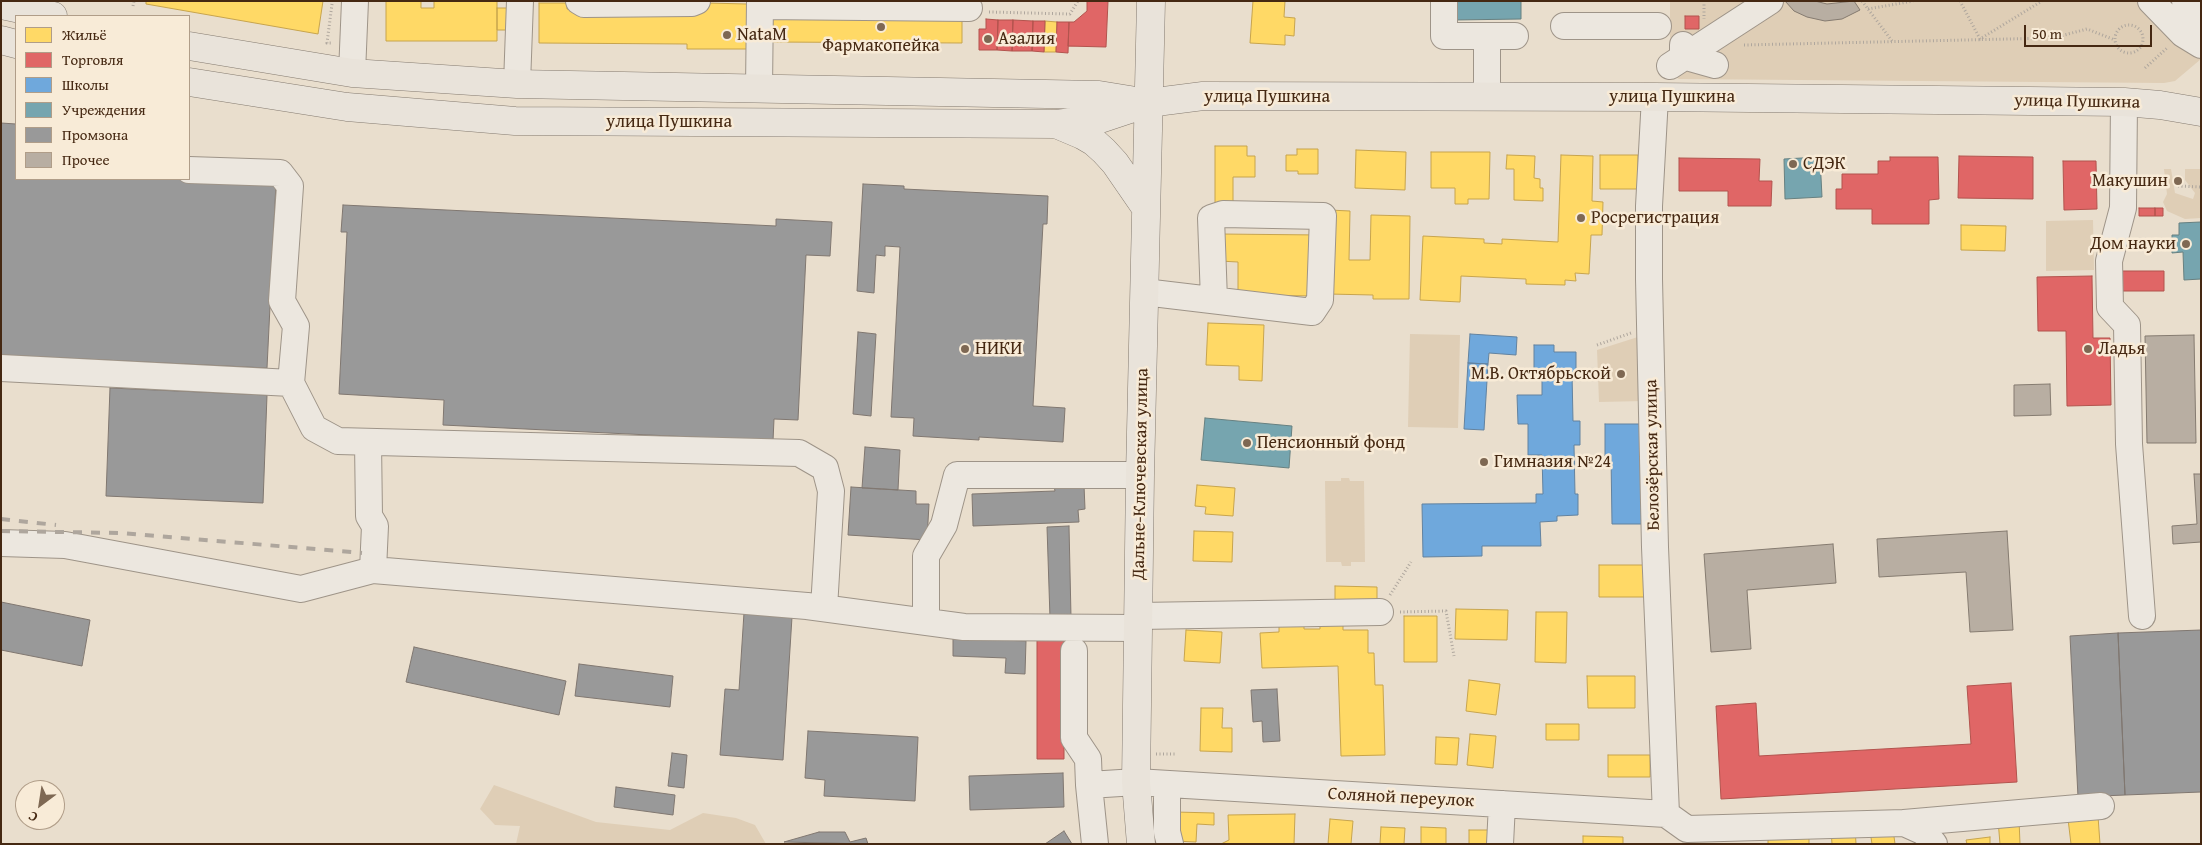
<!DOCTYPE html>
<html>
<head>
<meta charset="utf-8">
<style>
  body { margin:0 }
  #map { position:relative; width:2202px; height:845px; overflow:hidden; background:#e9decd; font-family:"Gentium Book Plus",serif }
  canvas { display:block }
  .frame { position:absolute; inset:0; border:2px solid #452812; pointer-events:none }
  .legend { position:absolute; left:15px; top:15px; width:175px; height:165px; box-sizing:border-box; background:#f8ebd7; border:1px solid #b09d88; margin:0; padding:6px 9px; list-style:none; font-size:15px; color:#452812 }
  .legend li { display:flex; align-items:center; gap:10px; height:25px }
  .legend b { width:25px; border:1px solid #b09d88 }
  .north { position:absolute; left:15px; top:780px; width:50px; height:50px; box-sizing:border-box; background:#f8ebd7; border:1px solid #b09d88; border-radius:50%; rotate:211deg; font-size:14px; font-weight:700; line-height:20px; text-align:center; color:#452812 }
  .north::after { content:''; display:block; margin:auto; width:18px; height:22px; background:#7e6853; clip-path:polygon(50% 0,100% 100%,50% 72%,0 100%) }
  .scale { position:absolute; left:2024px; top:25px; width:128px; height:22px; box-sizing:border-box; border:2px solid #452812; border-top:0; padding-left:6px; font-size:15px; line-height:18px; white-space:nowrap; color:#452812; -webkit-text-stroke:4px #f8ebd7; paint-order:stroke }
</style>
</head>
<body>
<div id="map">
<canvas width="2202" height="845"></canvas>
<div class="frame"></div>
<ul class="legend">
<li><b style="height:14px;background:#ffd966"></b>Жильё</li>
<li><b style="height:14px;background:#e06666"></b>Торговля</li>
<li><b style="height:14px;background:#6fa8dc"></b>Школы</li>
<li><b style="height:14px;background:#76a5af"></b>Учреждения</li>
<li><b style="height:14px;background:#999"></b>Промзона</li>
<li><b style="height:14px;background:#b8aea2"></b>Прочее</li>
</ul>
<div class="north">С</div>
<div class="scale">50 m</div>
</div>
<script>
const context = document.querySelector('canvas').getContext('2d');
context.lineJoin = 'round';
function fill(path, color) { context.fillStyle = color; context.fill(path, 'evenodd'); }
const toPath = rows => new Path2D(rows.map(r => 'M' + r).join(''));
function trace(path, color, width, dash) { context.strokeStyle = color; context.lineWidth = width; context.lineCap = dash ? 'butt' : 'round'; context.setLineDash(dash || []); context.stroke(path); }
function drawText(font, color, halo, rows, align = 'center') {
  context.font = font + ' "Gentium Book Plus",serif'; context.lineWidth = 5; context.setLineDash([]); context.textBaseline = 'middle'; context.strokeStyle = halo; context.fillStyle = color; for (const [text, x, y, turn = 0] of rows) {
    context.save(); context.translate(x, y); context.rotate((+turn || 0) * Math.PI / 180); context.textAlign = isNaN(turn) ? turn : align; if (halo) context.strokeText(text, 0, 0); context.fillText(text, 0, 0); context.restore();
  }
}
fill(toPath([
  [1670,1,2201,1,2201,59,2175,81,2164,83,1679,79,1674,76,1670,70],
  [2164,169,2171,169,2175,193,2193,199,2195,193,2185,180,2185,169,2201,169,2201,218,2185,219,2167,211,2163,202,2167,194],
  [2093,220,2094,270,2046,271,2046,221],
  [1410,334,1460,335,1458,428,1408,427],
  [1641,336,1644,401,1599,402,1597,350],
  [1341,478,1349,478,1350,481,1364,481,1365,562,1351,562,1351,566,1342,566,1341,562,1326,562,1325,481,1341,481],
  [494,785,596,822,670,830,703,813,736,818,755,825,766,844,516,844,520,826,495,825,480,809]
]), '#dfceb6');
const homes = toPath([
  [146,1,323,1,318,34,146,4,146,1],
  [386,1,421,1,421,8,434,8,434,1,497,1,497,41,386,41,386,1],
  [1253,1,1285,1,1284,17,1295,18,1294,36,1285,35,1285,45,1250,43,1253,1],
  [539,3,567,3,567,9,707,10,707,3,747,4,747,49,687,49,687,44,539,43,539,3],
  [497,8,512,8,512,30,497,30,497,8],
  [772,12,962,13,962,43,771,42,772,12],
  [1045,21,1057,22,1056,52,1044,52,1045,21],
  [1215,146,1247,146,1247,156,1255,156,1255,177,1233,177,1233,205,1215,205,1215,146],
  [1297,149,1318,149,1318,174,1298,174,1298,171,1286,171,1286,155,1297,155,1297,149],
  [1356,150,1406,152,1405,190,1355,188,1356,150],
  [1431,152,1490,152,1489,199,1468,199,1468,204,1455,204,1455,188,1431,188,1431,152],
  [1507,155,1535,156,1534,178,1540,179,1540,188,1543,188,1543,201,1514,200,1514,169,1506,169,1507,155],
  [1561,155,1593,156,1592,201,1603,202,1602,235,1591,235,1589,274,1575,273,1576,281,1565,280,1565,285,1526,284,1526,279,1461,276,1460,302,1420,300,1423,236,1484,239,1484,243,1502,244,1502,239,1558,242,1561,155],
  [1600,155,1638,155,1638,189,1600,189,1600,155],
  [1329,210,1350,211,1349,260,1370,260,1371,215,1410,216,1409,299,1373,299,1373,295,1328,294,1329,210],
  [1961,225,2006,226,2005,251,1961,250,1961,225],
  [1219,234,1320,235,1319,296,1238,295,1238,262,1219,261,1219,234],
  [1208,323,1264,325,1262,381,1239,380,1239,366,1206,365,1208,323],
  [1197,485,1235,488,1233,516,1205,514,1206,507,1195,506,1197,485],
  [1194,531,1233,532,1232,562,1193,561,1194,531],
  [1599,565,1648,565,1648,597,1599,597,1599,565],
  [1335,586,1377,587,1377,603,1335,602,1335,586],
  [1456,609,1508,610,1507,640,1455,639,1456,609],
  [1536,612,1567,612,1566,663,1535,662,1536,612],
  [1404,616,1437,616,1437,662,1404,662,1404,616],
  [1304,625,1304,629,1320,629,1320,626,1343,625,1343,630,1368,630,1368,653,1374,653,1375,685,1383,685,1385,755,1341,756,1338,666,1262,668,1260,633,1279,632,1279,626,1304,625],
  [1186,630,1222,632,1220,663,1184,661,1186,630],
  [1587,676,1635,676,1635,708,1588,708,1587,676],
  [1469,680,1500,684,1496,715,1466,711,1469,680],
  [1201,708,1223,708,1222,728,1232,728,1232,752,1200,751,1201,708],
  [1546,724,1579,724,1579,740,1546,740,1546,724],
  [1470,734,1496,736,1493,768,1467,765,1470,734],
  [1436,737,1459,738,1457,765,1435,764,1436,737],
  [1608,755,1650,755,1650,777,1608,777,1608,755],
  [1175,812,1214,813,1214,825,1197,824,1196,842,1174,841,1175,812],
  [1295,814,1294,844,1221,844,1229,840,1228,815,1295,814],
  [2098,816,2100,844,2071,844,2068,819,2098,816],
  [1330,819,1353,821,1351,844,1328,844,1330,819],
  [2019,819,2020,844,2000,844,1998,820,2019,819],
  [1381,827,1405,828,1404,844,1380,844,1381,827],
  [1421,827,1446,828,1446,844,1421,844,1421,827],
  [1855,827,1856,844,1832,844,1831,830,1855,827],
  [1893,829,1895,844,1872,844,1870,831,1893,829],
  [1469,830,1488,830,1488,844,1469,844,1469,830],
  [1809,832,1809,844,1768,844,1768,835,1809,832],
  [1583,836,1623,837,1623,844,1583,844,1583,836],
  [1990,837,1990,844,1967,844,1966,840,1990,837]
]);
fill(homes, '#ffd966');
trace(homes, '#c7a44d', 1);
const shops = toPath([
  [1087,1,1108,1,1106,47,1068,46,1069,22,1074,22,1087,11,1087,1],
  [1685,16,1699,16,1699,29,1685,29,1685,16],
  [986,19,998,20,997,50,979,50,979,29,986,29,986,19],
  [998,20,1013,20,1012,51,997,50,998,20],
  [1013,20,1033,21,1032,51,1012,51,1013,20],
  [1033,21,1045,21,1044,52,1032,51,1033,21],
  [1057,22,1069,22,1068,53,1056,52,1057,22],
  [1959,156,2033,157,2033,199,1958,198,1959,156],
  [1890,157,1938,157,1939,199,1929,200,1929,224,1872,224,1872,209,1836,209,1836,189,1842,189,1842,174,1878,174,1878,161,1890,161,1890,157],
  [1679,158,1760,159,1759,181,1772,181,1771,206,1728,206,1728,191,1679,191,1679,158],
  [2063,161,2096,161,2097,209,2064,210,2063,161],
  [2139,208,2155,208,2155,216,2139,216,2139,208],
  [2155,208,2163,208,2163,216,2155,216,2155,208],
  [2121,271,2164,271,2164,291,2121,291,2121,271],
  [2092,276,2093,338,2110,338,2111,405,2067,406,2066,331,2038,331,2037,277,2092,276],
  [1037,639,1064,640,1064,759,1037,759,1037,639],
  [2011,683,2017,782,1721,799,1716,706,1756,703,1759,756,1971,744,1967,686,2011,683]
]);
fill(shops, '#e06666');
trace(shops, '#b2534d', 1);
const schools = toPath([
  [1470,334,1517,337,1516,355,1489,353,1488,364,1468,363,1470,334],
  [1534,345,1554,345,1554,352,1576,352,1576,373,1572,373,1573,421,1580,421,1580,445,1574,445,1575,494,1578,494,1578,515,1557,516,1557,521,1540,522,1541,546,1482,546,1482,556,1423,557,1422,504,1536,503,1536,494,1543,494,1542,455,1528,455,1528,424,1518,424,1517,395,1542,395,1542,373,1534,373,1534,345],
  [1468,363,1488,364,1484,430,1464,429,1468,363],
  [1605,424,1642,424,1644,524,1612,524,1611,456,1605,456,1605,424]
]);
fill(schools, '#6fa8dc');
trace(schools, '#62829f', 1);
const public = toPath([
  [1454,1,1521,1,1521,19,1454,20,1454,1],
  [1820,157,1822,197,1785,199,1784,159,1820,157],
  [2201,222,2201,279,2184,280,2183,252,2172,253,2172,235,2179,235,2179,223,2201,222],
  [1205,418,1292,426,1289,468,1201,460,1205,418]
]);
fill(public, '#76a5af');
trace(public, '#678080', 1);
const industry = toPath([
  [1,123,16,124,16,179,189,179,276,183,267,368,1,355,1,123],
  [863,184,904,186,904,189,1048,196,1047,224,1043,224,1033,406,1065,408,1063,442,979,437,979,440,913,436,914,418,891,417,900,247,885,246,885,256,876,255,874,293,857,291,863,184],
  [343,205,776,226,776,219,832,222,830,256,806,255,798,420,774,419,773,441,443,425,444,400,339,394,347,232,341,232,343,205],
  [858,332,876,334,871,416,853,414,858,332],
  [110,388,267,395,263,503,106,496,110,388],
  [865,447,900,450,898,490,862,488,865,447],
  [1084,485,1085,509,1078,510,1079,522,973,526,972,494,1055,491,1054,486,1084,485],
  [851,487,916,491,916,504,929,504,927,540,848,535,851,487],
  [1069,526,1071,617,1050,618,1047,527,1069,526],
  [1,602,90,620,82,666,1,650,1,602],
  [744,613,792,617,783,760,720,755,725,689,739,690,744,613],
  [2201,630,2201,792,2125,795,2118,633,2201,630],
  [2118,633,2125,795,2078,797,2070,636,2118,633],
  [953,638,1026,641,1025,674,1005,673,1006,658,953,656,953,638],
  [414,647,566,681,559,715,406,682,414,647],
  [579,664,673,676,670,707,575,696,579,664],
  [1277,689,1280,741,1263,742,1262,721,1253,722,1251,690,1277,689],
  [808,731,918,737,915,801,824,796,825,780,805,778,808,731],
  [672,753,687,755,684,788,668,786,672,753],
  [1063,773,1064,807,970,810,969,776,1063,773],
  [616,787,675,795,673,815,614,807,616,787],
  [1064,831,1072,844,1045,844,1064,831],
  [819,832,845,832,850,842,866,838,868,844,784,842,819,832]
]);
fill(industry, '#999');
trace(industry, '#807770', 1);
const building = toPath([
  [1785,1,1815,1,1827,4,1854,1,1860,10,1842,19,1825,21,1807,17,1794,11,1785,1],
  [2194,335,2196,443,2147,443,2145,336,2194,335],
  [2050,384,2051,415,2014,416,2014,385,2050,384],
  [2194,474,2201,474,2201,542,2173,544,2172,526,2197,524,2194,474],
  [2007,531,2013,630,1970,632,1966,572,1879,577,1877,539,2007,531],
  [1833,544,1836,583,1747,590,1751,649,1711,652,1704,554,1833,544]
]);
fill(building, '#b8aea2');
trace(building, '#857b70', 1);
const minor = toPath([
  [579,1,584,4,692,3,697,1],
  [1444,1,1444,36,1515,36],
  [2151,1,2183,34,2201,45],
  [2185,1,2201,31],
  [760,6,969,8],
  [1564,26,1658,26],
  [1683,45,1683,56,1715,65],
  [1670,66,1770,1],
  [352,73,355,1],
  [517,84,520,1],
  [759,89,760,1],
  [1487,97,1487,36],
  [1655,97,1649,206,1649,279,1655,547,1666,814],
  [2124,102,2123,208,2109,261,2110,307,2127,325,2129,444,2142,616],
  [189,170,280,173,290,186,282,301,296,326,291,383,314,428,338,441,799,453,825,468,831,491,824,608],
  [1144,292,1312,312,1320,300,1323,216,1223,214,1211,218,1214,300],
  [1,368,291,383],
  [368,442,369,516,375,526,373,570],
  [1,543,65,545,301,589,373,570,807,606,964,627,1138,628],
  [1139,616,1380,612],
  [926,622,926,556,944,525,957,475,1140,475],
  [1074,651,1074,738,1088,759,1089,785,1136,782,1666,814,1687,829,1904,823,1924,832,1934,844],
  [1167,784,1167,832,1170,844],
  [1089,785,1095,844],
  [1904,823,2101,806],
  [1500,844,1502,804]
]);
const major = toPath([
  [1,5,53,16],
  [1,40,16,44],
  [189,46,352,73,517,84,1099,95,1142,102],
  [189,82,347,107,515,121,1056,124,1100,119,1148,103,1203,96,1655,97,2124,102,2160,105,2201,112],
  [1056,124,1082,135,1094,142,1104,151,1115,163,1146,208],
  [1141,844,1136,782,1140,475,1151,1]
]);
trace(minor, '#9e9488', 28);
trace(major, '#857b70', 29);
trace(toPath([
  [1704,1,1704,19],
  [1862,1,1892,41],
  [1960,1,1980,39,2042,1],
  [332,4,327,43,332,43],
  [133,6,134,1],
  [1868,9,1913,1],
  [989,12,1070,14,1078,1],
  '2115 39a14 14 0 1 1 28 0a14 14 0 1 1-28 0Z',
  [1744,45,2053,38,2087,29,2115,40],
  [2145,68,2167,48],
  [2178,186,2201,187],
  [1597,345,1631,333],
  [1390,595,1411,562],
  [1400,612,1446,611,1454,656],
  [1156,754,1176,754]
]), '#aea69d', 3, [1, 2.5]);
trace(minor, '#ece7df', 26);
trace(major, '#e9e3da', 28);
trace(toPath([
  [1,519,56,525],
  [1,531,122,533,362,553]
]), '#aea69d', 4, [9, 9]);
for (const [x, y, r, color] of [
  [881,27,5,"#7e6853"],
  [727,35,5,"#7e6853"],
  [988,39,5,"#7e6853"],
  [1793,164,5,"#7e6853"],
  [2178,181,5,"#7e6853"],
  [1581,218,5,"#7e6853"],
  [2186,244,5,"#7e6853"],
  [965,349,5,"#7e6853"],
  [2088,349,5,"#7e6853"],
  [1621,374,5,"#7e6853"],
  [1247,443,5,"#7e6853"],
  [1484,462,5,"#7e6853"]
]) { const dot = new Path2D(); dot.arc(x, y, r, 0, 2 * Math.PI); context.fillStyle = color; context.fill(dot); trace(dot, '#f8ebd7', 2); }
drawText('18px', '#452812', '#f8ebd7', [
  ["NataM",737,35],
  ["Азалия",998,39],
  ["Фармакопейка",881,46,"center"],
  ["СДЭК",1803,164],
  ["Макушин",2168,181,"right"],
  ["Росрегистрация",1591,218],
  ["Дом науки",2176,244,"right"],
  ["НИКИ",975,349],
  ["Ладья",2098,349],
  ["М.В. Октябрьской",1611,374,"right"],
  ["Пенсионный фонд",1257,443],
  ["Гимназия №24",1494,462]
], 'left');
drawText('18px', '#452812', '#f8ebd7', [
  ["улица Пушкина",1267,97],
  ["улица Пушкина",1672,97],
  ["улица Пушкина",2077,102,1],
  ["улица Пушкина",669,122],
  ["Белозёрская улица",1653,455,-91],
  ["Дальне-Ключевская улица",1141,474,-89],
  ["Соляной переулок",1401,798,3]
]);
</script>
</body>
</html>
